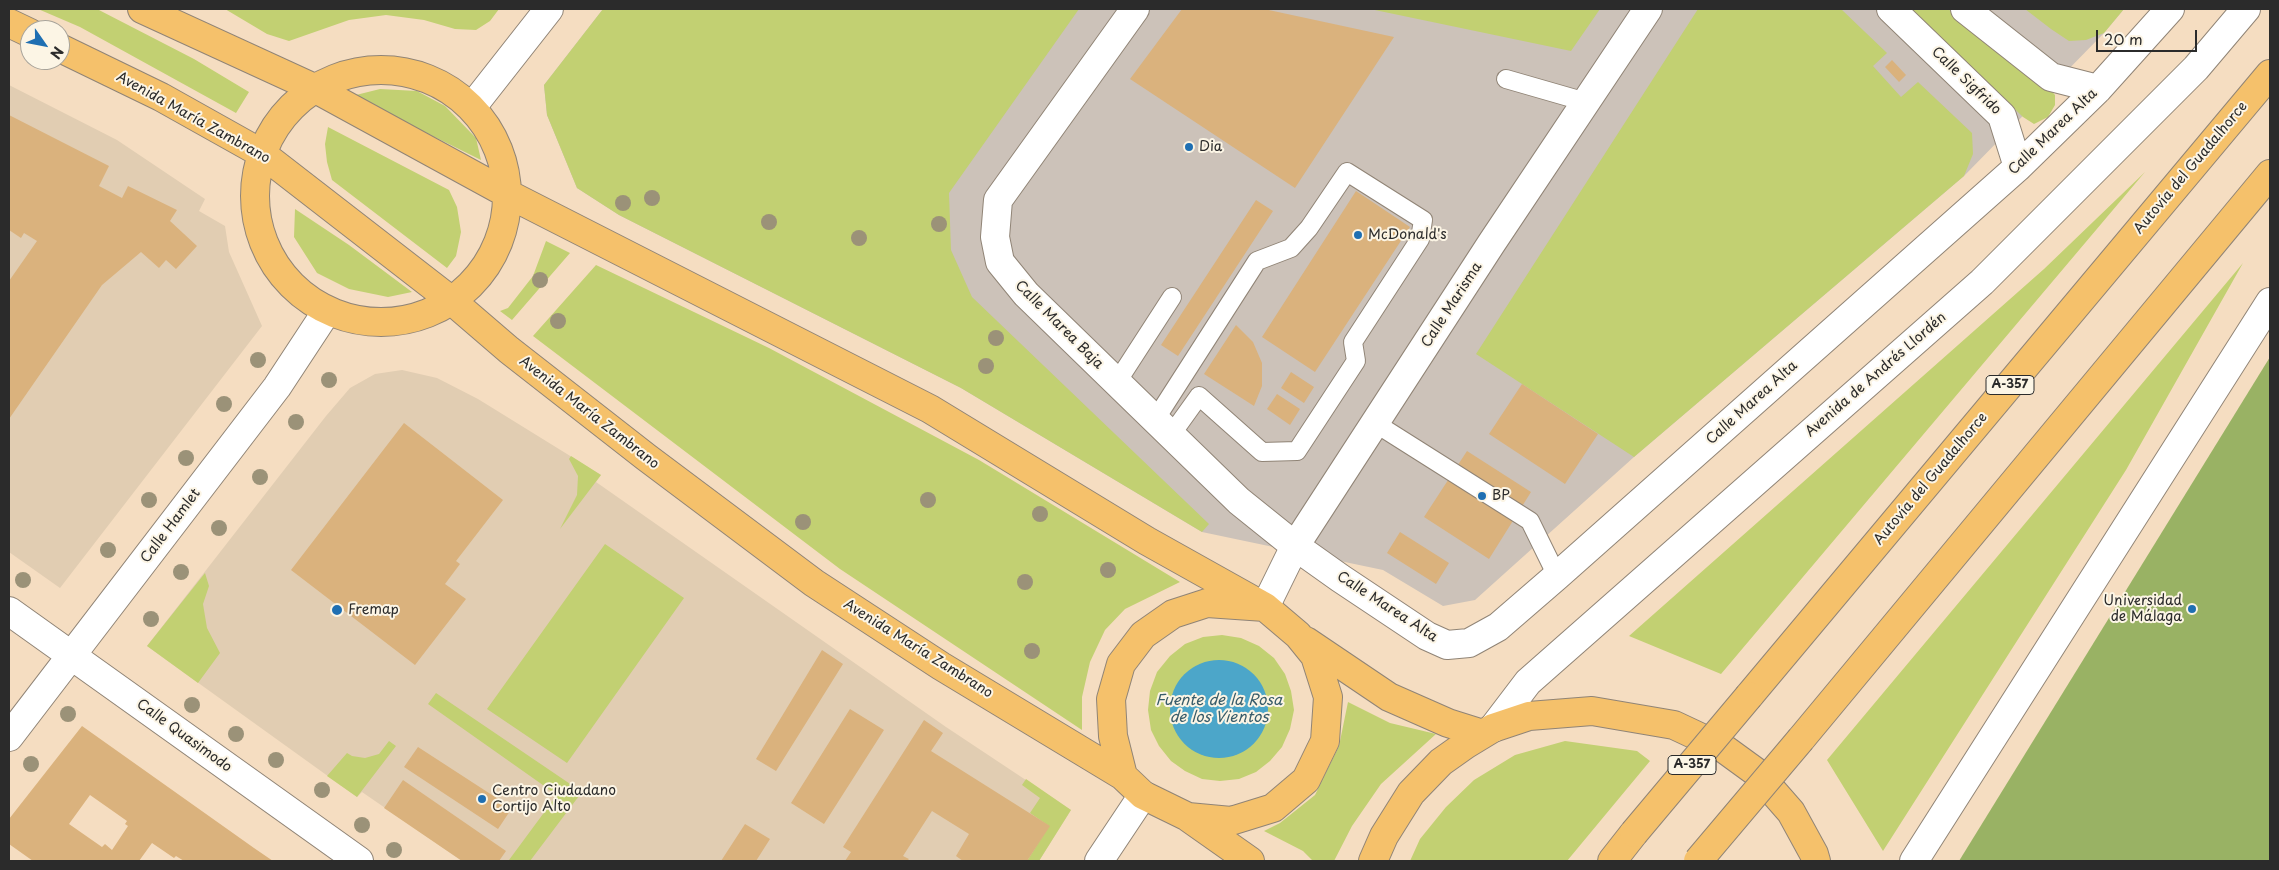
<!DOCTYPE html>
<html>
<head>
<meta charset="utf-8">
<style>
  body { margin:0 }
  #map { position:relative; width:2279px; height:870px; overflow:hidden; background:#f5ddc1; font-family:"Playpen Sans",sans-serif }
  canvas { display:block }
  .frame { position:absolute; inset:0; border:10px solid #2b2b2b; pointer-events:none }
  .north { position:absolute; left:20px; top:20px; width:50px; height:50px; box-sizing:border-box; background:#fcf5e5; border:1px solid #a8a49b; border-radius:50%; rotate:123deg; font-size:14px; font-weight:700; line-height:20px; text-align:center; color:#2b2b2b }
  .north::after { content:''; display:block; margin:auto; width:18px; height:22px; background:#1f6fb2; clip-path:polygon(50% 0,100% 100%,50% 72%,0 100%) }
  .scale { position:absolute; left:2096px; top:30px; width:101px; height:22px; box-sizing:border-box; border:2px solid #2b2b2b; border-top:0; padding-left:6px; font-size:15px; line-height:18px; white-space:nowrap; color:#2b2b2b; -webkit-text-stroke:4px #fcf5e5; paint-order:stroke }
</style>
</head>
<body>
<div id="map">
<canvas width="2279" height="870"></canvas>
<div class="frame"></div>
<div class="north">N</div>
<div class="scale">20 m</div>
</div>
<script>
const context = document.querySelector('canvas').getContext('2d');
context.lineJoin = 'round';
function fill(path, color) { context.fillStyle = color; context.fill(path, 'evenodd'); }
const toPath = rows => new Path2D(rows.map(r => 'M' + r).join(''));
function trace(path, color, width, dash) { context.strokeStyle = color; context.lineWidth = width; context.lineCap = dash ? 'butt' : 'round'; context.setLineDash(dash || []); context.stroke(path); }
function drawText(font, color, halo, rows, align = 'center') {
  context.font = font + ' "Playpen Sans",sans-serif'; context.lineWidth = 4; context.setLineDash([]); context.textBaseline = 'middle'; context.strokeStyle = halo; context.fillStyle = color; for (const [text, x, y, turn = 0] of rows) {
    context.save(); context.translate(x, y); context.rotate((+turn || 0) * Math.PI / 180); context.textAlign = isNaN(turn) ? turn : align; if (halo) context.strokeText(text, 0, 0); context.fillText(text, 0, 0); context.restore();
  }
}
fill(toPath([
  [9,85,117,140,205,199,199,211,225,226,229,252,262,326,60,588,9,552],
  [402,370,437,378,478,399,601,475,596,482,946,727,1071,810,1039,861,462,861,362,792,357,797,147,646,326,416,350,388,375,374]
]), '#e1cdb2');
fill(toPath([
  [603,9,2124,9,2104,33,1964,176,1634,457,1475,600,1443,606,1383,570,1202,532,961,388,619,215,577,188,547,115,544,85]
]), '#ccc2b9');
fill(toPath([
  [38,9,97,9,194,59,249,92,236,113,80,27],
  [225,9,499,9,490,21,476,30,455,29,424,20,386,15,349,20,289,41,267,34],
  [603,9,1079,9,949,193,951,250,972,297,1209,524,1202,532,961,388,619,215,577,188,547,115,544,85],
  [1370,9,1600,9,1571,51],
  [1698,9,1841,9,1887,53,1873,66,1901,97,1918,82,1972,133,1973,154,1964,176,1634,457,1476,354],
  [1911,9,1948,9,2047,86,2055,95,2055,105,2048,117,2034,124,2023,117],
  [2025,9,2124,9,2104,33,2086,40,2069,41,2051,29],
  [380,89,417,91,445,106,476,138,481,160,352,96],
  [328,127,449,190,457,207,461,232,456,256,447,268,332,180,327,162,325,144],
  [2145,172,1721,674,1629,636,2044,269],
  [295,209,349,245,412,292,388,297,349,289,317,273,294,237],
  [546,241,570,253,512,320,500,311,508,308,533,276],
  [2243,263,2126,470,1883,851,1827,760],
  [596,265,769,348,979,460,1180,582,1125,609,1105,630,1090,662,1082,697,1082,730,840,569,533,336],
  [571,456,601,475,560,529,577,495,578,476,569,459],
  [605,544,684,598,567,763,487,709],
  [205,573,209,586,203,604,207,628,220,653,198,683,147,646],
  [1222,635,1241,638,1259,646,1274,658,1285,674,1291,691,1294,710,1290,729,1282,747,1270,761,1256,772,1239,779,1220,781,1202,779,1185,771,1171,761,1159,746,1151,730,1148,710,1150,691,1157,672,1170,656,1185,644,1203,637],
  [436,693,582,792,530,861,509,860,557,795,428,704],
  [1348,702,1390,723,1436,734,1381,784,1352,826,1334,861,1313,861,1303,851,1264,831,1280,823,1315,795,1339,746],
  [389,741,396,746,357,797,327,776,347,753,352,756,365,758,379,754],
  [1565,741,1637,751,1650,761,1567,861,1410,861,1420,839,1446,807,1474,780,1515,755],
  [1026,779,1071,810,1039,861,1027,861,1049,826,1030,813,1040,798,1022,785]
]), '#c2d072');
fill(toPath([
  [2270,357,2270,861,1959,861]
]), '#99b264');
fill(toPath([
  '1170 709a49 49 0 1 1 98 0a49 49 0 1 1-98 0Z'
]), '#4ca6c9');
fill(toPath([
  [1182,9,1264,9,1394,37,1295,188,1130,79],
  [1892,60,1906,75,1899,82,1885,67],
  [9,115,109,166,99,186,122,198,128,186,177,210,170,221,197,246,176,269,166,260,159,268,141,252,102,285,9,419,9,281,37,241,24,233,21,238,9,230],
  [1356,191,1410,227,1315,372,1262,337],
  [1256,200,1273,211,1178,356,1161,345],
  [1236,325,1253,342,1262,363,1262,386,1254,406,1204,374],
  [1291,372,1314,387,1304,403,1281,388],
  [1522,384,1598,434,1565,484,1489,434],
  [1277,394,1300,409,1290,425,1267,409],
  [404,423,503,500,456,561,460,564,445,584,466,599,415,665,291,570],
  [1467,451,1531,492,1489,559,1424,517],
  [1400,532,1449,563,1436,584,1387,553],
  [822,650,843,664,776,771,756,759],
  [850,709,884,730,824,824,791,803],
  [924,720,943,733,931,751,1050,826,1027,861,963,861,956,856,969,834,932,811,903,856,909,859,907,861,845,861,851,852,843,847],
  [82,726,254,848,273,861,184,861,176,856,174,858,152,843,139,861,33,861,9,844,9,819],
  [90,795,127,821,125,824,128,826,112,850,105,844,102,847,69,824],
  [418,747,512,808,498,829,404,767],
  [403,780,506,851,499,861,462,861,384,808],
  [745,824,770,839,756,861,721,861]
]), '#dab27d');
const service = toPath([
  [1506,79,1586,102],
  [1117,382,1172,297],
  [1155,420,1257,261,1291,248,1309,228,1347,172,1423,220,1420,239,1353,342,1356,361,1297,451,1262,452,1199,396,1171,435],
  [1375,423,1530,521,1557,576]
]);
const minor = toPath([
  [1135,9,998,200,995,237,1000,262,1026,294,1239,501,1295,546,1340,578,1427,636,1447,645,1469,643,1498,627,1557,576,2018,167,2098,89,2170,9],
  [1891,9,2002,116,2018,167],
  [1965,9,2051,77,2098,89],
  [472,107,549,9],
  [1265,607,1295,546,1491,244,1648,9],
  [9,611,359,861],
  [1493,728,1528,682,1982,282,2196,68,2246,9],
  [9,737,277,387,327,311],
  [1099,861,1143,795],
  [1914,861,2270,302]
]);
const primary = toPath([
  [142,9,314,88,508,194,930,409,1147,541,1265,607],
  [9,23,30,33],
  [60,48,161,97,261,153,452,301,509,350,646,457,814,583,941,666,1123,776],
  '255 196a126 126 0 1 1 252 0a126 126 0 1 1-252 0Z',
  [1207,603,1265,607,1298,635,1315,656,1328,697,1325,741,1306,780,1273,808,1231,821,1188,817,1143,795,1123,776,1113,736,1111,699,1121,664,1143,635,1173,614,1207,603],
  [1306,641,1389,697,1448,723,1483,734],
  [1189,818,1250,861],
  [1373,861,1384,836,1411,793,1441,762,1465,745,1493,728,1529,716,1592,711,1674,725,1723,748,1756,772,1791,812,1814,854,1816,861]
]);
const motorway = toPath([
  [1749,696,2270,74],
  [1801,739,2270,174],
  [1612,861,1634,833]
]);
trace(service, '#908476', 20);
trace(minor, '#908476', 30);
trace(primary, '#908476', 30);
trace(motorway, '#908476', 30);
trace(service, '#fff', 18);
trace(minor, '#fff', 28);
trace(primary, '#f5c16b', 28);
trace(motorway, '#f5c16b', 28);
const motorwayBridge = toPath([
  [1634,833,1749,696],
  [1698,861,1801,739]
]);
trace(motorwayBridge, '#908476', 30, []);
trace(motorwayBridge, '#f5c16b', 28);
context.fillStyle = '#9b9278';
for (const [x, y] of [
  [652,198],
  [623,203],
  [769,222],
  [939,224],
  [859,238],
  [540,280],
  [558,321],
  [996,338],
  [258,360],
  [986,366],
  [329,380],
  [224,404],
  [296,422],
  [186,458],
  [260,477],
  [149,500],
  [928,500],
  [1040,514],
  [803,522],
  [219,528],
  [108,550],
  [1108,570],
  [181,572],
  [23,580],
  [1025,582],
  [151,619],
  [1032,651],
  [192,705],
  [68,714],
  [236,734],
  [276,760],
  [31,764],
  [322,790],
  [362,825],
  [394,850]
]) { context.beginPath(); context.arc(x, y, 8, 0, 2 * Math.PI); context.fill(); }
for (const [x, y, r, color] of [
  [1189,147,5,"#1f6fb2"],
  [1358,235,5,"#1f6fb2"],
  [1482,496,5,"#1f6fb2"],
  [2192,609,5,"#1f6fb2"],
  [337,610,6,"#1f6fb2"],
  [482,799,5,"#1f6fb2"]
]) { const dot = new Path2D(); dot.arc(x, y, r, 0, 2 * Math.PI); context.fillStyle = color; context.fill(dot); trace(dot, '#fcf5e5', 2); }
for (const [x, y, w] of [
  [2010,385,48],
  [1692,765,48]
]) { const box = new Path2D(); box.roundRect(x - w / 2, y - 9.5, w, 19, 4); context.fillStyle = '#fcf5e5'; context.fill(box); trace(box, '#2b2b2b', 1); }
drawText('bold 12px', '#2b2b2b', null, [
  ["A-357",2010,385],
  ["A-357",1692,765]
]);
drawText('14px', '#2b2b2b', '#fcf5e5', [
  ["Calle Sigfrido",1966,81,44],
  ["Avenida María Zambrano",193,118,29],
  ["Calle Marea Alta",2053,132,-44],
  ["Autovía del Guadalhorce",2191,168,-50],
  ["Calle Marisma",1452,305,-57],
  ["Calle Marea Baja",1059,325,45],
  ["Avenida de Andrés Llordén",1876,375,-41],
  ["Calle Marea Alta",1752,403,-42],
  ["Avenida María Zambrano",589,413,38],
  ["Autovía del Guadalhorce",1931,479,-50],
  ["Calle Hamlet",171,526,-53],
  ["Calle Marea Alta",1387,607,33],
  ["Avenida María Zambrano",918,649,32],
  ["Calle Quasimodo",184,736,36]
]);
drawText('14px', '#2b2b2b', '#fcf5e5', [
  ["Dia",1199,147],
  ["McDonald's",1368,235],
  ["BP",1492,496],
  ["Universidad",2182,601,"right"],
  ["de Málaga",2182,617,"right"],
  ["Fremap",348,610],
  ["Centro Ciudadano",492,791],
  ["Cortijo Alto",492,807]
], 'left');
drawText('italic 15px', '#385c6a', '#fcf5e5', [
  ["Fuente de la Rosa",1219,701],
  ["de los Vientos",1219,718]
]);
</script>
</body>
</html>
